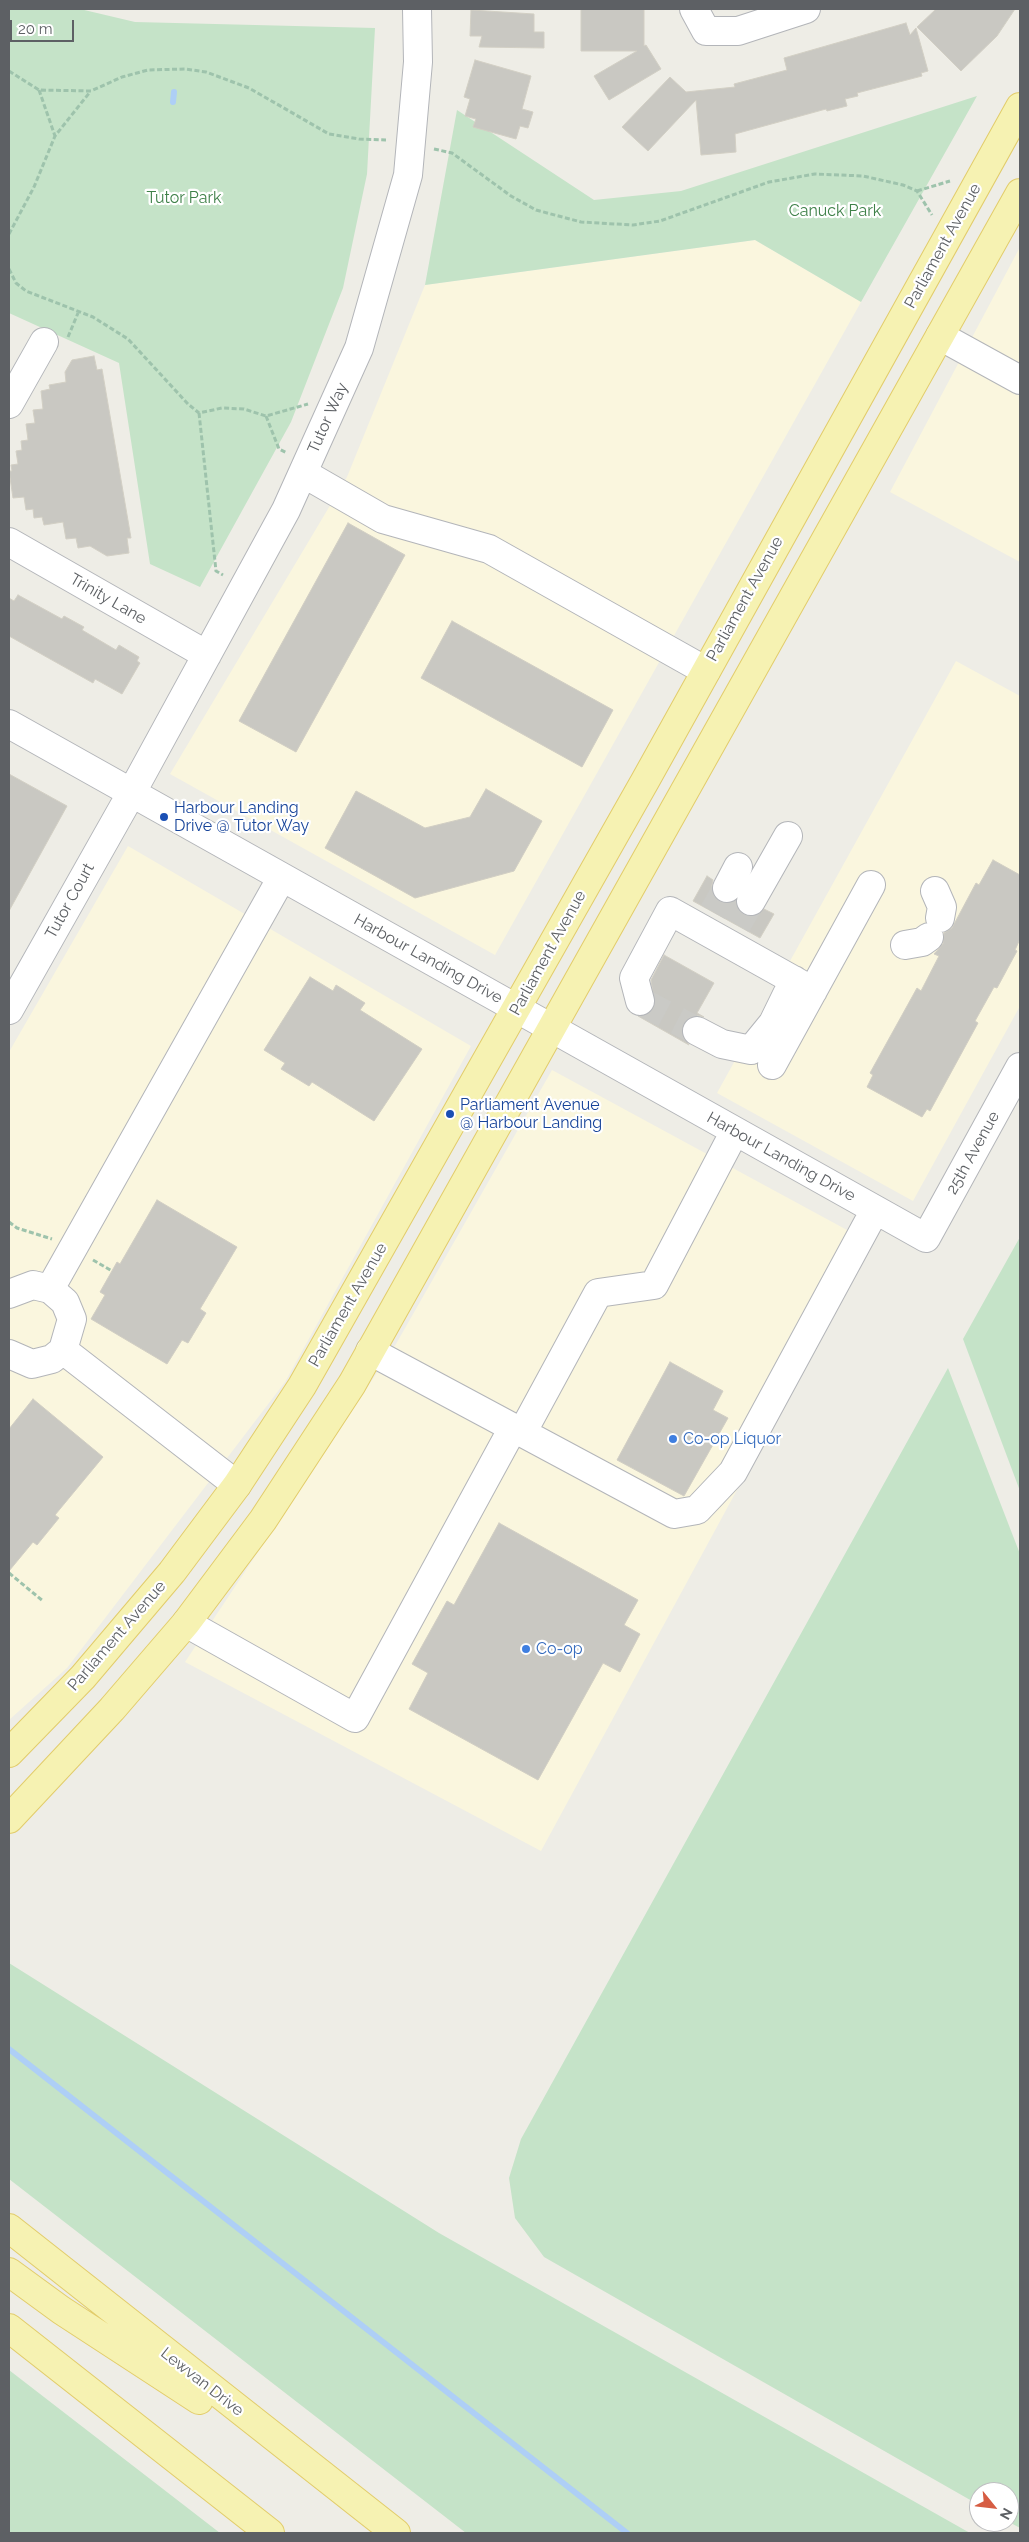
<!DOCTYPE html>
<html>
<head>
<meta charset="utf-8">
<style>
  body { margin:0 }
  #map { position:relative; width:1029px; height:2542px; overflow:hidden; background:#eeede6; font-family:Raleway,sans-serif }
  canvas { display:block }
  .frame { position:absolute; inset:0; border:10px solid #5d6064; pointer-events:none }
  .north { position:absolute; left:969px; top:2482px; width:50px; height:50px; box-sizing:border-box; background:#fff; border:1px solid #bebfc1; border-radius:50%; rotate:119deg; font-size:14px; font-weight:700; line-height:20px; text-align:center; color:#5d6064 }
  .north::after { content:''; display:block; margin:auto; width:18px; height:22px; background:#d65d43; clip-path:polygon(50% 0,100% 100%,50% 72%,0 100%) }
  .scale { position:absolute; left:10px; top:20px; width:64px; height:22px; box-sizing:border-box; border:2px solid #5d6064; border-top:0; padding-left:6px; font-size:15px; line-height:18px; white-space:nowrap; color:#5d6064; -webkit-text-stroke:4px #fff; paint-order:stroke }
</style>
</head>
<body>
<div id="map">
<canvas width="1029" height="2542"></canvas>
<div class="frame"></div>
<div class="north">N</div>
<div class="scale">20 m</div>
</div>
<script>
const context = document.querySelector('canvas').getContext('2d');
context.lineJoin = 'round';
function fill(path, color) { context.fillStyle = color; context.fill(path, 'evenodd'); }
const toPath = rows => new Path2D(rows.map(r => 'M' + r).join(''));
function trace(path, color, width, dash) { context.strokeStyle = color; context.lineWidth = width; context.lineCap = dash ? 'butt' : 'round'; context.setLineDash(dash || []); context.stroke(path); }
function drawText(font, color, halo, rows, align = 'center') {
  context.font = font + ' Raleway,sans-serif'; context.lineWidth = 4.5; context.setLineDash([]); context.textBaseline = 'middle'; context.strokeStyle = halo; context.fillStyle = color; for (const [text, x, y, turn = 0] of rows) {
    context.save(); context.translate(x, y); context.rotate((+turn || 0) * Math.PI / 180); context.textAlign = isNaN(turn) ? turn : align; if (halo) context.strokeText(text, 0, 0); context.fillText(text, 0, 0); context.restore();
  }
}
fill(toPath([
  [755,240,861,302,495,955,170,774,347,477,425,285],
  [1020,247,1020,562,890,492],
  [956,661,1020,696,1020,1006,913,1201,717,1093],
  [128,846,471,1046,285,1382,67,1668,9,1720,9,1052],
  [552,1070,871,1243,541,1851,185,1662,396,1344]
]), '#faf6de');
fill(toPath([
  [9,9,80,9,135,22,375,28,367,174,343,288,291,422,200,587,150,564,119,363,9,313],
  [977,96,861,302,755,240,425,285,457,110,594,200,681,191],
  [1020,1237,1020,1491,963,1339],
  [948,1368,1020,1554,1020,2528,1009,2522,1009,2492,979,2492,979,2505,544,2257,515,2218,509,2178,521,2139],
  [9,1963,439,2233,970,2533,466,2533,9,2179],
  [9,2370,220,2533,9,2533]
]), '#c5e3c8');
trace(toPath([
  [173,102,174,92],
  [9,2049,627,2533]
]), '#aecff6', 6);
const building = toPath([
  [581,9,644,9,644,46,646,45,661,69,609,100,594,76,637,51,581,51,581,9],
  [936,9,1015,9,997,36,961,71,917,27,936,9],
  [471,10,534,14,534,32,544,32,544,48,479,47,482,36,470,36,471,10],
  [906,23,910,35,916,28,928,71,921,73,922,76,857,93,858,96,845,99,847,106,827,111,826,109,735,134,736,152,701,155,696,100,648,151,622,127,670,77,686,92,735,87,734,84,787,70,784,58,906,23],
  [475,60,531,76,522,109,533,112,528,128,520,126,516,139,473,127,476,119,465,116,470,99,464,97,475,60],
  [94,356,97,370,102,369,131,538,127,538,129,553,107,556,90,546,78,548,76,538,66,539,63,522,44,525,42,517,34,518,33,509,26,510,24,497,13,498,9,471,12,471,11,465,18,464,16,451,22,450,21,441,28,440,26,424,35,423,33,410,43,409,41,391,50,389,49,385,66,382,65,372,72,360,94,356],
  [348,523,405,555,296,752,239,721,348,523],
  [18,595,62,619,64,616,84,627,82,630,116,650,119,645,139,657,137,661,140,663,122,694,95,679,93,683,9,636,9,598,14,601,18,595],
  [452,621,613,710,582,767,421,678,452,621],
  [9,774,67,806,9,911,9,774],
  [486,789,542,821,514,871,415,898,325,848,356,791,425,828,470,817,486,789],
  [993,860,1020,875,1020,939,1015,950,1017,951,997,988,994,987,975,1021,978,1023,930,1111,927,1109,922,1117,867,1087,873,1075,870,1073,917,988,921,991,939,956,934,954,943,944,944,933,952,928,976,883,979,885,993,860],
  [707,876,713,880,711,889,714,897,719,902,727,904,735,901,738,909,743,914,751,917,758,915,764,909,774,914,760,938,693,901,707,876],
  [664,955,714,983,697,1013,704,1017,697,1015,689,1018,683,1024,681,1032,689,1045,638,1016,651,1012,655,1006,651,980,664,955],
  [310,977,333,991,336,985,365,1003,360,1010,422,1049,374,1121,312,1082,309,1086,281,1069,285,1063,264,1050,310,977],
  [157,1200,237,1247,200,1309,206,1313,188,1343,182,1340,167,1364,91,1319,105,1295,100,1292,117,1262,120,1264,157,1200],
  [670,1362,723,1391,713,1410,728,1418,684,1496,617,1460,670,1362],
  [33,1399,103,1457,55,1515,59,1518,37,1545,33,1542,9,1571,9,1429,33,1399],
  [499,1523,638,1600,624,1625,640,1634,620,1672,603,1663,538,1780,409,1709,428,1673,412,1664,447,1601,454,1605,499,1523]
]);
fill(building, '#c9c8c2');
trace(building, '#d2cfc4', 1);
trace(toPath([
  [713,912,727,888],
  [737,925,751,901],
  [640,1001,697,1031]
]), '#cacac6', 28, [28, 14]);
const minor = toPath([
  [694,9,706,31,738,31,806,9],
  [940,336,1020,380],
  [9,404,44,342],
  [303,473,383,519,489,549,706,671],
  [9,542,207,655],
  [9,724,926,1238,1020,1067],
  [727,888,738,867],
  [935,891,942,907,940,918],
  [751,901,788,836],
  [905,945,922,942,929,937],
  [640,1001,634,978,670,911,813,991],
  [9,1010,132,792,286,510,359,348,408,175,418,62,417,9],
  [697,1031,722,1044,751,1050,773,1023,794,980],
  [772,1065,871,885],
  [50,1289,282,877],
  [9,1294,33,1285,50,1289,65,1302,72,1319,63,1350,52,1359,32,1364,9,1354],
  [63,1350,237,1485],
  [370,1351,674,1514,697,1510,733,1472,875,1210],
  [522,1433,598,1293,654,1285,735,1131],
  [186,1623,355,1718,513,1428]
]);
const major = toPath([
  [9,1753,83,1677,172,1572,237,1485,302,1386,645,781,1020,107],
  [9,1819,112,1709,186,1623,263,1520,352,1384,1020,193],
  [9,2228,396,2533],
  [9,2272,61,2310,199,2400],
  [9,2328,270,2533]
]);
trace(minor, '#b3b5b9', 30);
trace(major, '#e2cc6a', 30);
trace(toPath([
  [9,71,39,90,91,91,122,77,148,70,185,69,206,72,249,88,329,134,359,139,386,140],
  [39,90,55,136],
  [434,149,452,153,511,196,536,210,581,222,633,225,660,221,769,182,815,174,863,176,903,185,917,191,932,215],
  [917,191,950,181],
  [9,234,34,187,55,136,90,92],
  [9,269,16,283,26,291,93,317,128,339,188,404,199,413,222,408,244,409,266,416,308,404],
  [68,337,78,313],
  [199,413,216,571,223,575],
  [266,416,279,449,287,453],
  [9,1222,17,1228,52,1239],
  [93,1260,112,1271],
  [9,1573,43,1601]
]), '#9ec3ac', 3, [5, 2.5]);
trace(minor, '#fff', 28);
trace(major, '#f6f2b2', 28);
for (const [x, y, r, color] of [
  [164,817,5,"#1a4fb4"],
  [450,1114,5,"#1a4fb4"],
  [673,1439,5,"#3f7fe0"],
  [526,1649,5,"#3f7fe0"]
]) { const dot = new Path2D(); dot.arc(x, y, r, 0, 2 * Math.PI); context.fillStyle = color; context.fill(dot); trace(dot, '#fff', 2); }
drawText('16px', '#3f8149', '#fff', [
  ["Tutor Park",184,198],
  ["Canuck Park",835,211]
]);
drawText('16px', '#5d6064', '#fff', [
  ["Parliament Avenue",943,246,-61],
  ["Tutor Way",328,418,-66],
  ["Trinity Lane",108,599,30],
  ["Parliament Avenue",745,599,-61],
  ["Tutor Court",70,901,-61],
  ["Parliament Avenue",548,953,-61],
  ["Harbour Landing Drive",428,959,29],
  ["25th Avenue",973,1153,-61],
  ["Harbour Landing Drive",781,1157,29],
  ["Parliament Avenue",348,1305,-60],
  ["Parliament Avenue",117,1636,-49],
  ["Lewvan Drive",202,2382,38]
]);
drawText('16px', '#164399', '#fff', [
  ["Harbour Landing",174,808],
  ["Drive @ Tutor Way",174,826],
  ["Parliament Avenue",460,1105],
  ["@ Harbour Landing",460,1123]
], 'left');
drawText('16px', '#366cbe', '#fff', [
  ["Co-op Liquor",683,1439],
  ["Co-op",536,1649]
], 'left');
</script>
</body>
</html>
